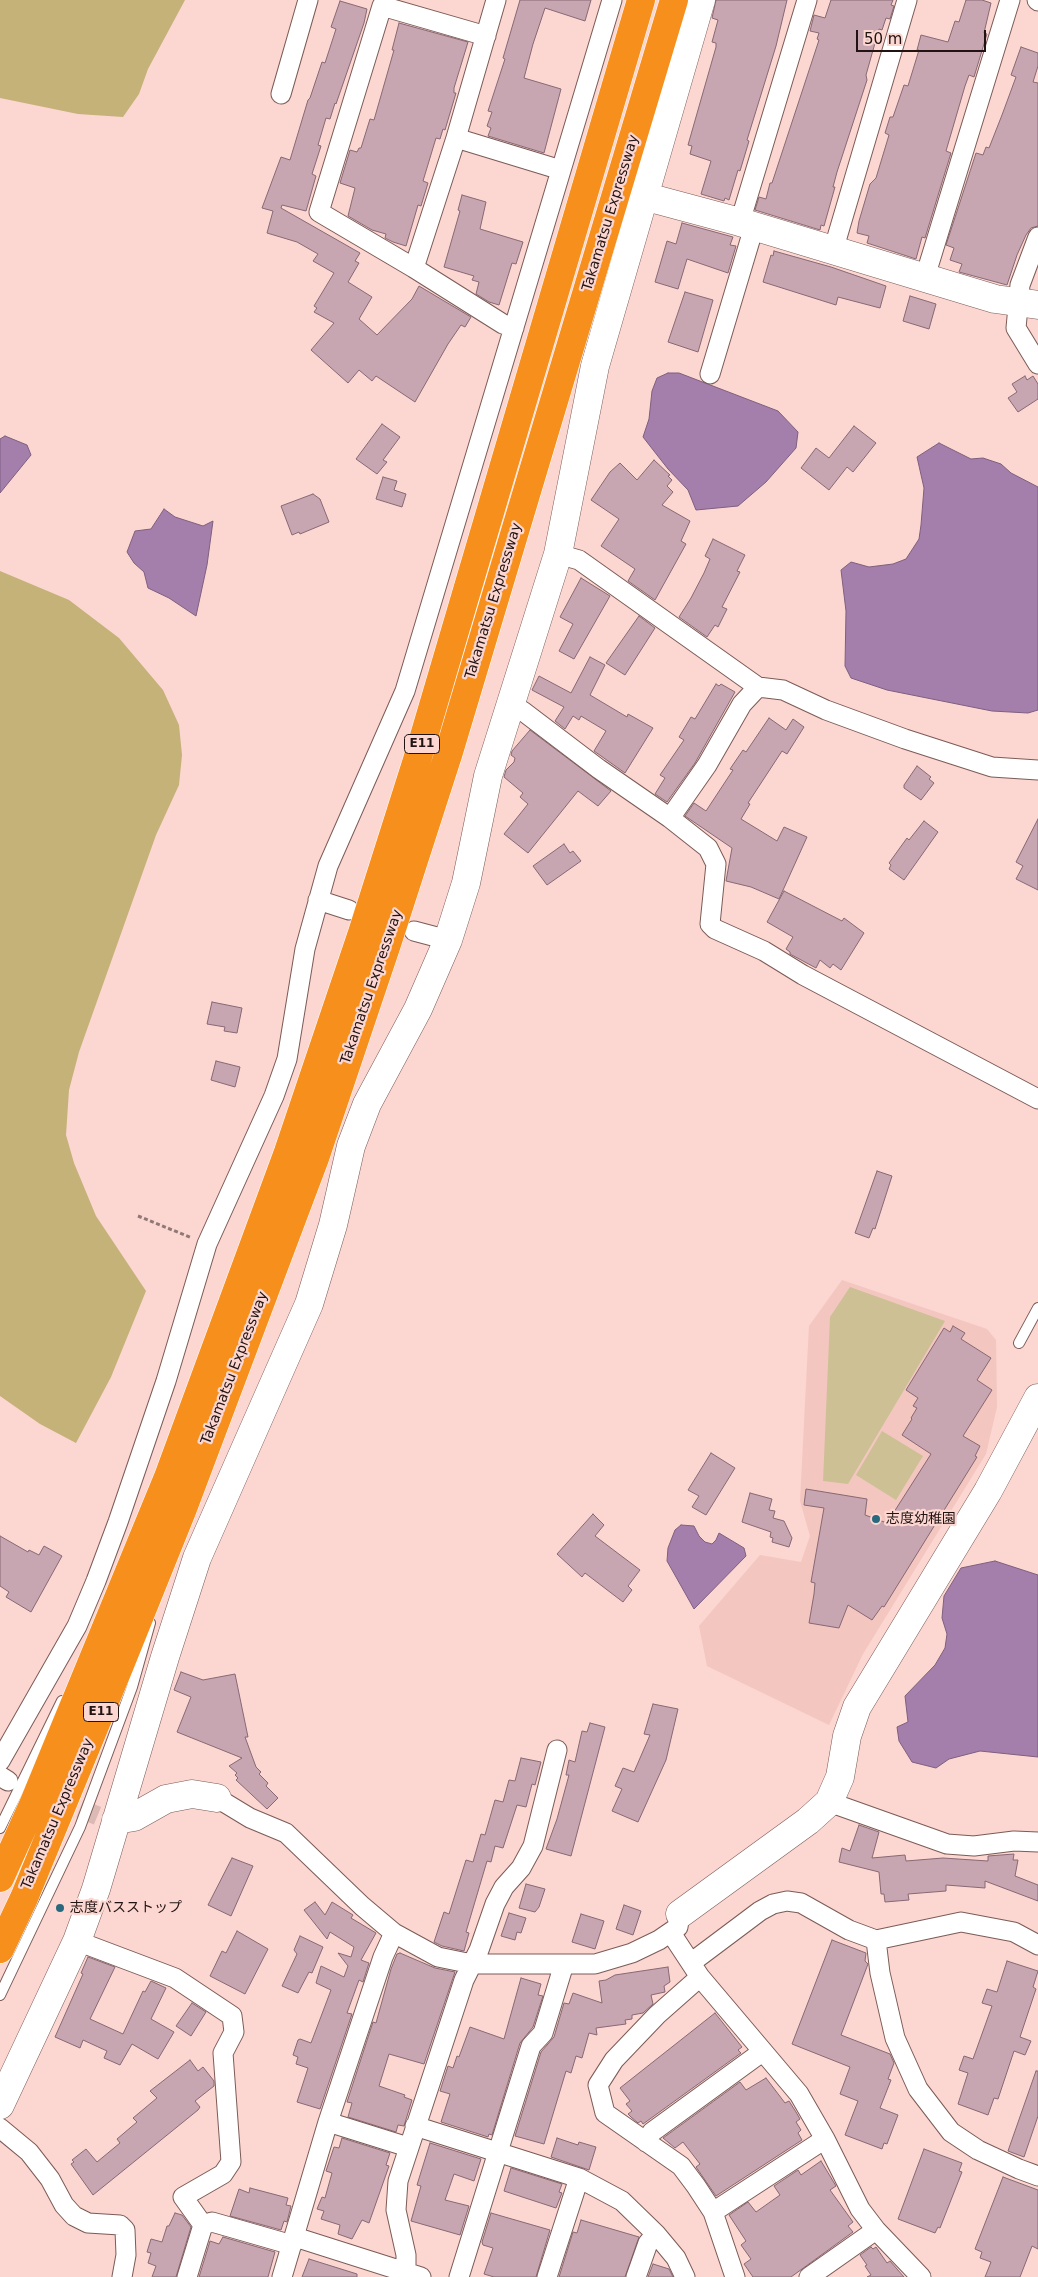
<!DOCTYPE html>
<html>
<head>
<meta charset="utf-8">
<style>
  body { margin:0 }
  #map { position:relative; width:1038px; height:2277px; overflow:hidden; background:#fcd6d1; font-family:"DejaVu Sans",sans-serif }
  canvas { display:block }
  .scale { position:absolute; left:856px; top:30px; width:130px; height:22px; box-sizing:border-box; border:2px solid #201311; border-top:0; padding-left:6px; font-size:15px; line-height:18px; white-space:nowrap; color:#201311; -webkit-text-stroke:4px #fcd6d1; paint-order:stroke }
</style>
</head>
<body>
<div id="map">
<canvas width="1038" height="2277"></canvas>
<div class="scale">50 m</div>
</div>
<script>
const context = document.querySelector('canvas').getContext('2d');
context.lineJoin = 'round';
function fill(path, color) { context.fillStyle = color; context.fill(path, 'evenodd'); }
const toPath = rows => new Path2D(rows.map(r => 'M' + r).join(''));
function trace(path, color, width, dash) { context.strokeStyle = color; context.lineWidth = width; context.lineCap = dash ? 'butt' : 'round'; context.setLineDash(dash || []); context.stroke(path); }
function drawText(font, color, halo, rows, align = 'center') {
  context.font = font + ' "DejaVu Sans","Noto Sans JP",sans-serif'; context.lineWidth = 4.5; context.setLineDash([]); context.textBaseline = 'middle'; context.strokeStyle = halo; context.fillStyle = color; for (const [text, x, y, turn = 0] of rows) {
    context.save(); context.translate(x, y); context.rotate((+turn || 0) * Math.PI / 180); context.textAlign = isNaN(turn) ? turn : align; if (halo) context.strokeText(text, 0, 0); context.fillText(text, 0, 0); context.restore();
  }
}
fill(toPath([
  [842,1280,987,1329,996,1340,997,1407,986,1454,863,1654,829,1725,707,1666,699,1626,760,1555,801,1562,810,1536,800,1501,809,1326]
]), '#f4c6c0');
fill(toPath([
  [850,1287,945,1321,848,1484,823,1481,830,1317],
  [882,1431,923,1456,896,1500,856,1475]
]), '#cdc095');
fill(toPath([
  [0,0,185,0,148,69,139,94,123,117,78,114,0,98],
  [0,571,69,600,119,638,163,690,179,725,182,755,179,785,156,835,79,1052,69,1090,66,1135,74,1163,96,1216,146,1291,111,1377,76,1443,40,1424,0,1396]
]), '#c4b278');
const water = toPath([
  [668,373,679,373,778,411,798,432,796,448,766,482,738,506,696,510,688,490,668,469,643,437,649,419,652,391,657,378,668,373],
  [5,436,27,445,31,455,0,493,0,439,5,436],
  [939,443,971,459,983,458,1001,464,1011,473,1038,487,1038,710,1028,713,992,711,887,690,851,678,845,666,846,611,841,570,851,562,869,567,893,564,906,559,919,539,921,525,924,488,917,457,939,443],
  [164,509,175,517,203,526,213,521,207,565,196,616,169,598,148,588,144,572,134,563,127,552,135,531,151,529,164,509],
  [681,1525,694,1526,699,1536,705,1542,712,1544,716,1540,719,1533,744,1548,746,1556,694,1609,667,1561,668,1548,675,1530,681,1525],
  [995,1561,1038,1575,1038,1757,980,1751,949,1759,936,1768,912,1762,899,1741,897,1727,908,1722,905,1696,935,1665,945,1648,947,1634,942,1618,944,1596,961,1568,995,1561]
]);
fill(water, '#a57fac');
trace(water, '#7d5f7e', 1);
const building = toPath([
  [520,0,591,0,585,21,545,8,533,44,524,78,561,89,544,153,488,136,491,128,487,126,492,112,488,111,505,59,503,58,520,0],
  [716,0,787,0,776,46,747,140,749,141,740,171,738,170,729,200,725,198,724,201,701,194,711,161,690,154,692,146,688,145,716,47,716,43,712,42,718,20,712,18,716,0],
  [831,0,893,0,891,5,894,6,890,19,886,18,882,30,879,29,866,75,867,80,837,172,833,187,835,187,824,226,821,225,820,230,755,210,759,197,766,199,770,183,772,183,819,40,817,39,819,33,810,31,814,15,825,18,831,0],
  [966,0,982,0,991,3,984,33,987,34,974,77,969,75,965,86,946,151,951,153,925,238,922,237,916,259,867,243,869,236,857,233,859,221,870,184,876,178,889,135,885,133,890,117,893,117,904,85,908,86,919,50,917,50,921,35,948,42,955,21,959,22,966,0],
  [340,1,367,9,364,23,336,104,335,103,330,119,326,118,318,145,321,146,312,174,316,176,306,211,282,205,281,208,360,253,355,261,359,263,348,282,372,297,359,319,377,335,412,299,419,286,471,317,465,327,461,325,448,344,415,402,376,376,372,381,359,370,348,383,311,350,334,323,314,312,317,308,314,306,334,273,313,261,318,254,297,242,267,233,273,211,262,208,281,157,290,160,308,100,310,98,322,62,325,63,336,29,331,27,340,1],
  [399,23,468,42,454,88,454,93,456,93,445,130,443,129,440,139,436,138,423,181,428,183,421,206,418,205,406,246,393,242,385,238,386,234,372,230,348,216,355,188,340,183,350,150,357,152,359,148,361,148,370,119,374,120,394,50,392,50,399,23],
  [1021,47,1038,53,1038,66,1033,82,1038,83,1038,226,1031,228,1026,235,1017,255,1007,285,959,272,962,264,950,260,954,248,946,245,976,153,983,155,986,147,989,148,1002,115,1016,77,1011,75,1021,47],
  [462,195,486,202,480,229,523,242,516,264,512,263,499,305,489,302,476,294,479,282,472,280,474,276,444,267,460,211,458,210,462,195],
  [682,223,733,237,730,245,736,246,728,273,687,259,678,289,655,282,667,241,676,244,682,223],
  [774,251,831,267,886,286,880,308,838,297,836,305,763,282,771,255,773,256,774,251],
  [685,292,713,300,698,352,668,342,685,292],
  [910,296,936,304,929,329,903,321,910,296],
  [1025,376,1027,380,1033,376,1038,384,1038,399,1018,412,1008,398,1017,392,1012,384,1025,376],
  [382,424,400,437,383,460,387,462,377,474,356,459,382,424],
  [854,426,876,443,853,472,847,467,829,490,801,468,816,448,829,458,854,426],
  [654,460,670,475,668,476,672,480,667,486,673,492,662,505,690,521,681,541,686,544,655,600,628,581,635,569,601,546,619,519,591,500,610,472,620,463,637,480,654,460],
  [383,477,397,481,394,490,406,494,402,507,376,499,383,477],
  [313,494,320,499,329,522,300,534,299,532,292,535,281,506,313,494],
  [713,539,745,555,737,571,740,572,722,607,727,609,718,627,715,625,707,637,679,617,691,598,704,573,710,559,705,556,713,539],
  [581,578,610,596,574,659,559,651,573,624,560,617,581,578],
  [639,616,655,628,625,675,606,663,639,616],
  [590,657,605,665,590,695,627,717,628,714,653,728,625,773,594,751,606,731,581,716,579,720,573,716,565,729,555,721,564,707,532,690,539,676,571,693,590,657],
  [716,684,719,686,721,684,735,692,695,763,667,802,655,794,665,778,660,775,684,740,679,737,691,717,695,719,716,684],
  [769,718,786,730,793,719,804,727,787,754,782,751,748,803,750,804,741,819,777,841,784,827,807,837,779,899,751,887,726,881,732,848,685,816,694,803,706,811,733,770,730,769,743,750,746,752,769,718],
  [530,730,611,791,598,806,578,791,528,853,504,834,528,804,520,797,523,793,504,777,506,770,514,762,515,758,511,755,512,751,530,730],
  [917,766,931,777,929,779,934,783,921,800,904,788,904,785,917,766],
  [1038,819,1038,890,1016,879,1023,866,1016,862,1038,819],
  [924,821,938,832,904,880,889,869,891,865,889,863,907,838,909,840,924,821],
  [564,844,570,853,573,851,581,861,547,885,533,866,564,844],
  [784,891,842,921,844,918,864,933,841,970,833,964,830,968,820,960,816,968,790,954,790,952,786,949,793,937,767,922,784,891],
  [212,1002,242,1008,237,1033,224,1031,225,1027,207,1024,212,1002],
  [216,1061,240,1067,235,1087,211,1080,216,1061],
  [877,1171,892,1176,875,1229,873,1228,869,1238,855,1233,877,1171],
  [953,1326,965,1333,961,1339,991,1358,977,1380,992,1390,963,1436,980,1446,975,1456,977,1457,884,1607,882,1606,872,1620,848,1605,839,1628,809,1623,814,1594,815,1583,811,1582,824,1508,804,1505,806,1489,867,1499,865,1515,887,1523,931,1454,902,1435,912,1419,911,1418,917,1408,913,1406,918,1398,906,1390,944,1328,950,1332,953,1326],
  [711,1453,735,1468,706,1515,692,1507,699,1496,688,1490,711,1453],
  [750,1493,772,1499,769,1510,775,1511,773,1518,784,1521,792,1538,789,1547,772,1542,773,1538,770,1537,771,1532,742,1522,750,1493],
  [593,1514,604,1525,595,1536,640,1570,628,1586,632,1590,623,1602,585,1573,582,1577,557,1554,593,1514],
  [0,1536,28,1552,29,1550,39,1555,44,1546,62,1556,31,1612,6,1597,9,1592,0,1586,0,1536],
  [181,1672,203,1680,235,1674,248,1737,245,1737,256,1767,261,1772,259,1774,268,1783,266,1786,278,1798,267,1809,236,1780,238,1778,235,1775,237,1773,229,1766,242,1758,177,1732,191,1697,174,1690,181,1672],
  [653,1704,678,1709,666,1760,638,1822,612,1811,622,1789,615,1786,623,1768,634,1772,650,1735,644,1734,653,1704],
  [590,1723,605,1727,571,1856,546,1849,557,1819,569,1775,566,1775,569,1760,575,1762,582,1731,587,1732,590,1723],
  [521,1758,541,1762,535,1785,532,1784,526,1807,517,1805,503,1848,495,1846,491,1862,487,1861,466,1932,469,1933,464,1951,442,1946,434,1942,444,1912,449,1914,466,1860,473,1862,481,1834,485,1835,495,1800,503,1802,509,1780,515,1781,521,1758],
  [859,1825,879,1832,872,1858,905,1855,906,1861,943,1858,988,1861,988,1856,1014,1854,1013,1860,1018,1860,1015,1876,1038,1885,1038,1901,985,1881,985,1888,946,1885,946,1891,908,1894,909,1900,885,1902,884,1894,881,1894,879,1872,839,1862,842,1848,850,1851,859,1825],
  [232,1858,253,1866,231,1916,208,1905,232,1858],
  [526,1884,545,1889,539,1907,535,1912,519,1908,526,1884],
  [315,1902,325,1915,332,1902,353,1915,351,1918,376,1933,361,1960,369,1963,363,1982,359,1980,347,2013,352,2014,320,2109,297,2102,308,2068,296,2064,298,2057,293,2055,298,2040,300,2039,311,2043,331,1990,316,1983,321,1966,344,1977,348,1966,338,1953,351,1957,354,1947,330,1932,327,1939,304,1910,315,1902],
  [624,1905,641,1911,633,1935,616,1929,624,1905],
  [509,1913,526,1918,521,1933,517,1932,515,1940,501,1936,509,1913],
  [581,1914,604,1921,595,1949,572,1942,581,1914],
  [237,1931,268,1949,245,1994,210,1976,222,1951,226,1953,237,1931],
  [300,1936,323,1947,312,1973,309,1972,298,1993,282,1986,297,1954,294,1950,300,1936],
  [832,1940,866,1953,865,1961,868,1964,841,2035,890,2054,894,2063,888,2079,891,2080,880,2108,898,2115,887,2144,884,2143,882,2149,845,2135,858,2101,840,2094,850,2067,792,2044,832,1940],
  [400,1953,435,1968,455,1972,424,2064,389,2054,379,2086,405,2095,404,2097,412,2100,404,2126,398,2125,396,2132,348,2117,352,2103,347,2102,373,2022,376,2023,391,1969,397,1954,400,1953],
  [88,1957,115,1967,90,2019,123,2034,143,1991,145,1992,151,1981,166,1988,151,2019,174,2032,158,2059,132,2044,120,2065,104,2058,107,2051,83,2040,80,2048,55,2037,83,1974,81,1973,88,1957],
  [1007,1961,1038,1971,1033,1987,1036,1989,1020,2037,1031,2041,1025,2055,1014,2051,998,2099,994,2098,988,2115,958,2104,968,2073,959,2070,964,2056,973,2059,992,2006,982,2003,987,1989,997,1992,1007,1961],
  [668,1967,670,1982,664,1986,665,1992,651,1995,653,2004,643,2013,632,2015,632,2019,625,2020,626,2024,596,2028,597,2035,589,2033,582,2058,576,2056,571,2073,566,2071,544,2144,515,2136,541,2052,554,2037,564,2003,569,2004,573,1993,602,2003,599,1981,606,1980,615,1975,668,1967],
  [521,1978,541,1984,538,1995,543,1996,533,2027,520,2043,492,2135,489,2134,488,2137,441,2122,450,2094,440,2091,448,2066,453,2068,457,2056,459,2057,470,2027,504,2039,521,1978],
  [192,2003,206,2012,191,2036,176,2026,192,2003],
  [715,2013,742,2047,738,2050,741,2053,643,2124,641,2121,638,2123,631,2117,628,2114,632,2111,626,2104,630,2101,620,2088,715,2013],
  [190,2060,198,2071,203,2067,214,2081,214,2086,195,2101,200,2107,198,2110,93,2195,71,2164,74,2162,72,2160,86,2149,97,2162,120,2143,117,2139,137,2122,133,2118,157,2098,150,2091,190,2060],
  [1036,2071,1038,2071,1038,2116,1024,2157,1008,2151,1036,2071],
  [766,2078,785,2103,789,2101,796,2112,800,2119,796,2122,801,2130,798,2133,802,2140,716,2196,696,2167,700,2164,683,2142,675,2148,663,2138,740,2082,746,2090,766,2078],
  [342,2138,390,2153,386,2165,389,2166,369,2223,362,2220,352,2239,338,2234,340,2225,321,2219,324,2211,317,2209,322,2197,325,2198,332,2173,326,2171,334,2147,339,2148,342,2138],
  [557,2138,578,2145,579,2142,596,2147,589,2170,551,2157,557,2138],
  [430,2143,481,2159,474,2181,454,2174,445,2200,469,2206,460,2235,411,2221,421,2186,417,2185,430,2143],
  [924,2149,962,2163,959,2171,962,2172,940,2228,938,2227,935,2233,898,2219,924,2149],
  [821,2161,836,2186,830,2190,853,2222,848,2226,853,2232,791,2277,753,2277,744,2264,751,2259,741,2245,746,2241,729,2215,748,2202,756,2212,780,2195,774,2186,798,2170,801,2175,821,2161],
  [511,2168,562,2184,559,2192,562,2193,556,2208,504,2191,511,2168],
  [1003,2177,1038,2190,1038,2249,1032,2246,1020,2277,985,2277,991,2262,980,2258,982,2252,975,2249,1003,2177],
  [250,2188,288,2198,286,2205,291,2206,287,2222,284,2221,281,2230,230,2216,239,2189,249,2193,250,2188],
  [175,2213,182,2215,191,2227,176,2277,152,2277,156,2266,148,2263,151,2253,147,2252,151,2239,162,2242,167,2226,169,2226,175,2213],
  [491,2213,550,2230,536,2277,494,2277,484,2274,493,2248,483,2245,482,2242,491,2213],
  [581,2220,639,2237,625,2277,559,2277,573,2232,577,2233,581,2220],
  [223,2237,275,2252,268,2277,199,2277,210,2241,219,2244,223,2237],
  [871,2247,873,2249,876,2247,887,2263,890,2261,904,2277,867,2277,871,2275,865,2266,867,2265,860,2255,871,2247],
  [309,2259,357,2274,357,2277,302,2277,309,2259],
  [653,2264,669,2269,673,2277,648,2277,653,2264]
]);
fill(building, '#c7a5b1');
trace(building, '#876874', 1);
trace(toPath([
  [54,1798,98,1816]
]), '#dbb9b4', 19, [19, 9]);
const lane = toPath([
  [1019,1343,1038,1308],
  [0,1828,62,1701],
  [0,1995,80,1827,132,1687,150,1623]
]);
const street = toPath([
  [496,0,456,138,561,170],
  [1037,0,1038,1],
  [281,94,308,0],
  [456,138,414,268,503,324,514,328],
  [740,222,807,0],
  [1038,237,1020,285,1016,328,1038,364],
  [833,251,907,0],
  [414,268,319,212,382,6,486,36],
  [925,277,1010,0],
  [710,374,754,227],
  [558,554,579,560,758,687,783,690,826,710,905,739,992,767,1038,770],
  [510,703,524,712,599,769,670,818,708,848,716,864,710,924,715,929,764,951,803,975,1038,1099],
  [670,818,707,765,742,704,758,687],
  [318,900,349,910],
  [414,931,448,940],
  [0,1761,77,1626,96,1581,118,1522,166,1381,207,1244,274,1096,287,1059,305,949,328,866,405,691,612,0],
  [0,1776,8,1781],
  [217,1798,250,1818,286,1833,362,1906,394,1933,438,1957,472,1964,595,1964,632,1953,659,1940,678,1927,680,1914],
  [829,1802,947,1844,974,1846,1014,1841,1038,1842],
  [671,1933,700,1977,799,2094,825,2139,860,2209,876,2230,921,2277],
  [876,1940,880,1973,895,2038,918,2089,951,2132,978,2150,1019,2169,1038,2176],
  [77,1941,175,1978,232,2016,234,2032,223,2053,231,2162,223,2174,183,2197,203,2225],
  [692,1962,760,1911,773,1904,787,1901,801,1903,849,1930,876,1940,961,1922,1014,1932,1038,1945],
  [700,1977,657,2015,614,2060,598,2085,605,2113,681,2166,696,2186,713,2212,735,2277],
  [328,2122,408,2147],
  [415,2126,579,2178,622,2201,656,2234],
  [0,2128,29,2152,50,2179,64,2205,74,2216,88,2223,120,2225,125,2230,126,2255,122,2277],
  [646,2142,652,2132,762,2052],
  [713,2212,825,2139],
  [203,2225,212,2222,292,2245],
  [295,2237,421,2277],
  [406,2271,406,2255,396,2210,398,2181,464,1980,479,1950,495,1904,504,1887,521,1868,533,1846,557,1750],
  [187,2277,203,2225],
  [282,2277,328,2122,383,1957,394,1933],
  [459,2277,531,2046,543,2033,564,1964],
  [547,2277,579,2178],
  [636,2277,648,2243,656,2234,676,2258,685,2277],
  [809,2277,876,2230]
]);
const secondary = toPath([
  [643,196,740,222,995,299,1038,305],
  [116,1820,134,1817,166,1799,192,1794,217,1798],
  [680,1914,808,1821,829,1802,840,1777,847,1736,857,1707,988,1491,1038,1398],
  [0,2105,77,1941,96,1889,165,1657,197,1558,309,1304,333,1225,351,1146,367,1104,418,1009,448,940,466,883,488,776,558,554,595,366,701,0]
]);
const highway = toPath([
  [0,1878,32,1807,168,1477,288,1152,362,933,417,760,641,0],
  [0,1949,24,1898,120,1665,182,1511,315,1158,387,944,449,752,674,0]
]);
trace(lane, '#7b5b56', 12);
trace(street, '#7b5b56', 21);
trace(secondary, '#7b5b56', 29);
trace(highway, '#fff', 29);
trace(toPath([
  [138,1216,192,1238]
]), '#927875', 3, [4, 2.5]);
trace(lane, '#fff', 10);
trace(street, '#fff', 19);
trace(secondary, '#fff', 28);
trace(highway, '#f78f1c', 28);
for (const [x, y, r, color] of [
  [876,1519,5,"#29697e"],
  [60,1908,5,"#29697e"]
]) { const dot = new Path2D(); dot.arc(x, y, r, 0, 2 * Math.PI); context.fillStyle = color; context.fill(dot); trace(dot, '#fcd6d1', 2); }
for (const [x, y, w] of [
  [422,744,35],
  [101,1712,35]
]) { const box = new Path2D(); box.roundRect(x - w / 2, y - 9.5, w, 19, 4); context.fillStyle = '#fcd6d1'; context.fill(box); trace(box, '#201311', 1); }
drawText('bold 12px', '#201311', null, [
  ["E11",422,744],
  ["E11",101,1712]
]);
drawText('14px', '#201311', '#fcd6d1', [
  ["Takamatsu Expressway",611,213,-73],
  ["Takamatsu Expressway",494,601,-73],
  ["Takamatsu Expressway",372,987,-71],
  ["Takamatsu Expressway",235,1368,-69],
  ["Takamatsu Expressway",58,1814,-67]
]);
drawText('14px', '#201311', '#fcd6d1', [
  ["志度幼稚園",886,1519],
  ["志度バスストップ",70,1908]
], 'left');
</script>
</body>
</html>
